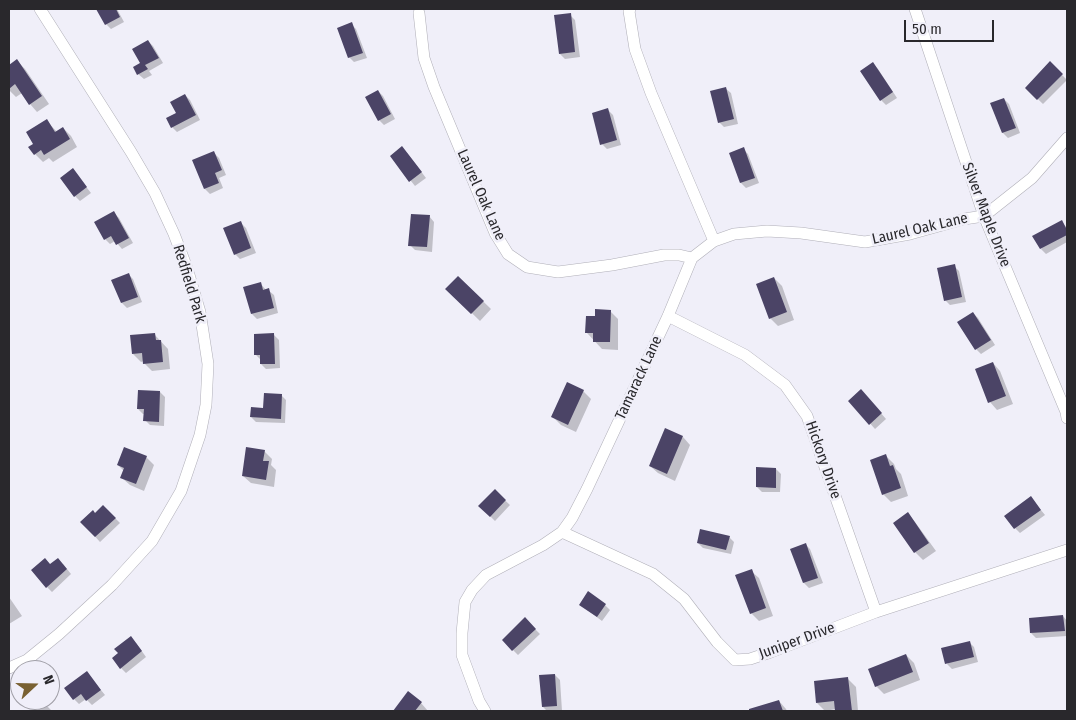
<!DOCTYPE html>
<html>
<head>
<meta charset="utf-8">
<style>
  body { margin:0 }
  #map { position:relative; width:1076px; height:720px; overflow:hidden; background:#f0eff9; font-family:"Fira Sans Condensed",sans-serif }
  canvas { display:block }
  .frame { position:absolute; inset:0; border:10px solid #29282c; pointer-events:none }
  .north { position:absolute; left:10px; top:660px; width:50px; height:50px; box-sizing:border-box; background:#f0eff9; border:1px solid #a09fa7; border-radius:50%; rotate:69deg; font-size:14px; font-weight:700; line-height:20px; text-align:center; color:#29282c }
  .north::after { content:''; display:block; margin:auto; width:18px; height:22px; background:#796132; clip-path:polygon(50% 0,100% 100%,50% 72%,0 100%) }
  .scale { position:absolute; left:904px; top:20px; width:90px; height:22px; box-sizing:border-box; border:2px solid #29282c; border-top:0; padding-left:6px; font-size:15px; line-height:18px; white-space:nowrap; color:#29282c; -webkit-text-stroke:4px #f0eff9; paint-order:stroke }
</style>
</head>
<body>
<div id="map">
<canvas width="1076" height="720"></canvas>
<div class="frame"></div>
<div class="north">N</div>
<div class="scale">50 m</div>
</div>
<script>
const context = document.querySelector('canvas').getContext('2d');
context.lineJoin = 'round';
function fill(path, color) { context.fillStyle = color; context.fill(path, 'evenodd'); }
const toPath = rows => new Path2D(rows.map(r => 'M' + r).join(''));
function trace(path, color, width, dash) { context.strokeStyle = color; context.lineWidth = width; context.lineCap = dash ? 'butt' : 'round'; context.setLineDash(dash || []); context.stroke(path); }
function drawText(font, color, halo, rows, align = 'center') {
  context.font = font + ' "Fira Sans Condensed",sans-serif'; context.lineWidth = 5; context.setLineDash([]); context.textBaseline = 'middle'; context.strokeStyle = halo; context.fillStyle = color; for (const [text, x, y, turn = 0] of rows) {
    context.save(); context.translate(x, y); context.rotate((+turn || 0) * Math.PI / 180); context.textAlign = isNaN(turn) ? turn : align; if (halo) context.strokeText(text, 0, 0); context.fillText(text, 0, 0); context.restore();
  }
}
fill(toPath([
  [97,9,117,9,124,22,111,29,106,24],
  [570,15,575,20,580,57,565,59,560,54],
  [351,24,356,29,367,58,354,62,349,57],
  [148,41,153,46,163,63,149,71,152,75,144,79,138,74,134,67,141,63],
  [17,61,25,69,49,104,37,112,30,104,22,93,16,97,9,90,9,66],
  [1050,63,1067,80,1043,104,1026,88],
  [873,64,878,69,897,98,886,105,881,100],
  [725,88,731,93,738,124,724,127,719,122],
  [378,91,383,96,395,119,384,125,379,120],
  [185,95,190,100,200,120,177,132,172,127],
  [1004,99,1009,104,1020,133,1008,138,1003,133],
  [608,110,613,115,621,145,607,149,602,144],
  [46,120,57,132,63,128,71,136,77,147,53,162,49,158,43,162,35,154,35,144],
  [743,149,748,154,759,183,746,188,741,183,730,154],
  [214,153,219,158,226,175,219,178,223,188,210,194,205,189,194,161],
  [407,153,426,178,415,186,391,156],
  [73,170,91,193,80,201,75,196],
  [114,213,119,218,133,243,122,249,115,241,110,244,105,239],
  [429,216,434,222,432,252,415,250,410,245],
  [1062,222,1067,228,1067,242,1046,254,1041,249],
  [241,223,246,228,256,253,240,259,235,254],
  [954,266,959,271,966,302,950,305,945,300],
  [128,274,133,279,142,302,127,308,122,303],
  [458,277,491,309,480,321,447,289],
  [774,278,782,286,794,320,778,326,770,318],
  [260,283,266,290,268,290,274,295,278,313,257,319,252,314],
  [610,311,618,319,618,350,602,349,587,333,596,317],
  [973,313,978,318,995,345,981,354,976,349],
  [154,334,168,349,170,369,152,371,144,363,144,361,141,362,133,354],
  [274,335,279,340,280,368,266,369,261,364,261,360,256,355],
  [993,363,1000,371,1013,404,997,410,990,402],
  [583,391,591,399,576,432,561,425,553,417],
  [160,392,165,397,164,426,150,425,145,420,145,414,143,414,138,409],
  [281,395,286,400,285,423,256,422,251,417,264,409],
  [866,396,886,419,875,429,850,401],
  [683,437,690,445,675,481,658,473,650,466],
  [264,451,272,459,271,465,276,470,274,487,251,483,243,476],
  [886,456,894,464,896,469,901,474,908,496,891,502,883,494],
  [146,457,154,465,144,491,130,485,122,478,124,471,118,465],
  [776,469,781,474,780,492,762,492,757,487],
  [495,491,510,505,495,521,480,506],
  [1031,498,1045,515,1020,533,1015,528],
  [103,506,120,523,100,542,82,522,95,514],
  [908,514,915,522,936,551,923,560,915,552,895,523],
  [729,537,734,542,731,554,703,548,698,543],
  [805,544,810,549,823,583,809,588,804,583],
  [63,564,71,574,52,592,47,587],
  [751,571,759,578,773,616,759,621,751,613],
  [9,597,22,616,9,624],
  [605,605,610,610,602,621,586,609],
  [1063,616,1067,621,1067,636,1036,638,1031,633],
  [525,619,540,634,518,655,503,640],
  [969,642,974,647,978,662,952,669,947,664],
  [136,643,146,657,126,673,121,668],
  [906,655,914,663,920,680,884,694,876,686],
  [87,673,105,695,92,705,86,699,79,704,74,699],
  [555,675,560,680,562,711,547,711,543,707],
  [848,679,856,687,858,711,836,711,836,709,825,711,817,703],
  [408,693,421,703,428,711,394,711],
  [779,701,786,709,787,711,749,711,749,710],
  [47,706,52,711,34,711]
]), '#0003');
fill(toPath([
  [96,9,116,9,120,17,105,25],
  [571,13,575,52,559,54,554,15],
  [352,22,363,53,348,58,337,28],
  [148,40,159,58,145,65,148,69,137,75,133,67,140,63,132,49],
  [17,59,42,96,29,105,15,84,9,89,9,65],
  [1050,61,1063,74,1037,100,1025,88],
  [873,62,893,92,880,101,860,71],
  [726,87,734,119,718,123,710,91],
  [378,90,391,114,378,121,365,97],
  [185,94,196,115,171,128,166,118,176,113,170,102],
  [1004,98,1016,128,1002,133,990,103],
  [608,108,617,140,600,145,592,113],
  [47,119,55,132,63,127,70,139,44,155,41,150,34,155,28,147,33,144,26,132],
  [402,146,422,172,409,182,390,156],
  [744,147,755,178,740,183,729,153],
  [214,151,222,170,215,173,219,183,204,189,192,160],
  [73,168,87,187,74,197,60,178],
  [114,211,129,238,116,245,111,236,104,240,94,222],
  [411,214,430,215,427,247,408,246],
  [1062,220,1067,230,1067,235,1040,249,1032,236],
  [241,221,251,248,234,255,223,228],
  [955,264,962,297,944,301,937,268],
  [129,273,138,297,121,303,111,280],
  [458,276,484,301,471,314,445,289],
  [774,277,787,312,769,319,756,284],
  [261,282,263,290,269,288,274,308,251,314,243,287],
  [595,309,611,310,610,342,593,342,593,333,585,333,586,316,595,316],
  [973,312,991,340,975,350,957,322],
  [155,333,156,340,161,340,163,362,143,364,142,353,132,354,130,335],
  [274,333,275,364,260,364,260,355,254,355,254,334],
  [993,362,1006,396,988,403,975,369],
  [567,382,584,390,568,425,551,417],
  [861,389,882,413,869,425,848,401],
  [138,390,160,391,159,422,143,421,144,409,137,409],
  [264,393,282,394,281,419,250,417,251,407,263,408],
  [665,428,683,436,667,474,649,466],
  [124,447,147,456,136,484,120,478,124,468,117,465],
  [246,447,265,450,263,461,269,461,266,480,242,476],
  [886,454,890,466,893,465,901,488,882,495,870,460],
  [756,467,776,468,776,488,756,487],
  [495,489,506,500,490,517,478,506],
  [1031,496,1041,510,1014,529,1004,516],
  [103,505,116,518,95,537,80,522,93,510,95,513],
  [908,512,929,543,914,553,893,523],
  [700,529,730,536,726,550,697,543],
  [806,543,818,578,803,583,790,549],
  [45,558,50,564,58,558,67,569,46,588,31,570],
  [752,569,766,608,750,614,735,575],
  [588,591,606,604,597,617,579,605],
  [1063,615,1065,631,1030,633,1029,618],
  [525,617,536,629,512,651,502,640],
  [131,636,142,651,120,669,112,658,118,653,114,649],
  [970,641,974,657,945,664,941,648],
  [906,654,913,672,875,687,868,669],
  [87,671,101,690,86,701,81,694,73,700,64,688],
  [555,674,557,706,542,707,539,675],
  [848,677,852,711,835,711,834,701,816,703,814,681],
  [408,691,422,702,415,711,393,711],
  [779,700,783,711,749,711,749,709]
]), '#4b4466');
const minor = toPath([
  [915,9,984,216,1066,412,1067,418],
  [419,13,424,58,434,87,495,233,508,254,527,267,558,272,612,265,664,255,679,255,692,258],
  [714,241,734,234,767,231,801,233,865,242,910,234,964,219,984,216,1032,178,1067,138],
  [668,316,745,355,785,385,807,416,876,612],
  [562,532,653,574,684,599,717,642,735,660,750,659,771,652,876,612,1067,550],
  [9,668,27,660,59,634,112,585,152,541,181,491,200,435,206,405,208,364,200,312,187,268,174,234,155,193,131,152,40,9],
  [485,711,479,701,462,655,462,633,465,602,472,590,486,575,543,545,562,532,572,518,587,489,668,316,692,258,714,241,651,93,635,49,629,11,630,9]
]);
trace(minor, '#b0afb8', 12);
trace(minor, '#fff', 11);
drawText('15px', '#29282c', '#f0eff9', [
  ["Laurel Oak Lane",481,195,66],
  ["Silver Maple Drive",986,215,69],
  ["Laurel Oak Lane",920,229,-13],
  ["Redfield Park",189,284,73],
  ["Tamarack Lane",639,378,-65],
  ["Hickory Drive",823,460,71],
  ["Juniper Drive",797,641,-20]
]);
</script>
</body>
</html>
